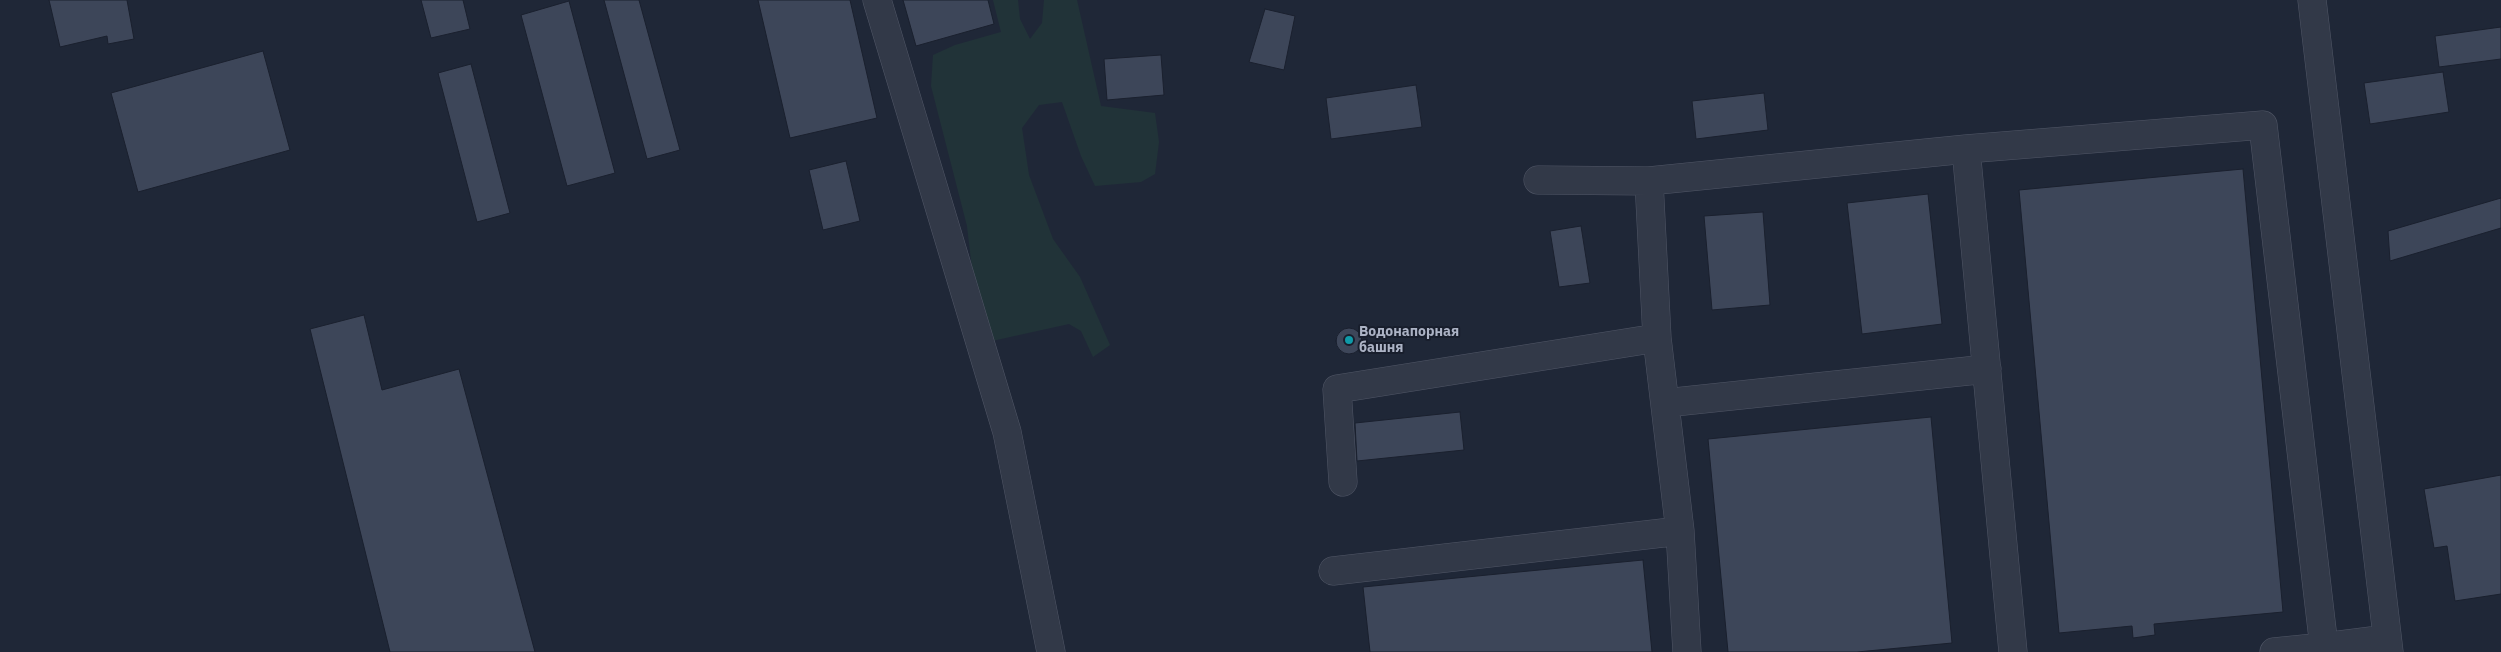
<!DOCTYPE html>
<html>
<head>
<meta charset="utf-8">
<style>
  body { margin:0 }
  canvas { display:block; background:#1f2737 }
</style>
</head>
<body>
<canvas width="2501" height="652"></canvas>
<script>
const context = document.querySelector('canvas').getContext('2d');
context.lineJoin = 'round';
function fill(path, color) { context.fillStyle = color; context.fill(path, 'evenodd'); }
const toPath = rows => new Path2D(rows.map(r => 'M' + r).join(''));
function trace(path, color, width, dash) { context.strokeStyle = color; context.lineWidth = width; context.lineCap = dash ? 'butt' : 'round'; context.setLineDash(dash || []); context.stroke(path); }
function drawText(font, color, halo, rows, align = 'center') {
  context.font = font + ' "IBM Plex Sans",sans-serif'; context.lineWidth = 4; context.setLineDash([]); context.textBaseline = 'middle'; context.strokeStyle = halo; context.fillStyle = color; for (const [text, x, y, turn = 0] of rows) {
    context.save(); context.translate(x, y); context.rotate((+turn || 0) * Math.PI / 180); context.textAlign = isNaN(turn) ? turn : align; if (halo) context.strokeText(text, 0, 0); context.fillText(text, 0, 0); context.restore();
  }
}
fill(toPath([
  [993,0,1018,0,1020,19,1030,39,1042,23,1044,0,1077,0,1101,106,1155,113,1159,142,1155,174,1141,182,1095,186,1081,156,1062,102,1039,105,1022,128,1029,175,1053,239,1080,277,1110,345,1093,357,1081,331,1069,324,992,341,975,294,967,226,931,86,933,55,955,45,1001,32]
]), '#213338');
const building = toPath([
  [49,0,127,0,134,39,108,44,107,36,60,47,49,0],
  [421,0,463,0,470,29,431,38,421,0],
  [604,0,639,0,680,150,647,159,604,0],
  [758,0,850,0,877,118,790,138,758,0],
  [903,0,988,0,994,24,916,46,903,0],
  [569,1,615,173,567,186,521,15,569,1],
  [1265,9,1295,16,1284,70,1249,62,1265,9],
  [2501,27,2501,59,2439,67,2435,36,2501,27],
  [263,51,290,150,138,192,111,93,263,51],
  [1161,55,1164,95,1107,100,1104,59,1161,55],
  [471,64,510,213,477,222,438,73,471,64],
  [2443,72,2449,112,2370,124,2364,83,2443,72],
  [1416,85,1422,127,1331,139,1326,98,1416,85],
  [1764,93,1768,130,1696,139,1692,101,1764,93],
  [846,161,860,221,823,230,809,170,846,161],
  [2243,169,2283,612,2154,624,2155,635,2133,638,2132,626,2059,633,2019,190,2243,169],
  [1928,194,1942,324,1862,334,1847,203,1928,194],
  [2501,198,2501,228,2390,261,2388,231,2501,198],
  [1763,212,1770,305,1712,310,1704,216,1763,212],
  [1581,226,1590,283,1559,287,1550,231,1581,226],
  [364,315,382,390,459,369,535,652,390,652,310,329,364,315],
  '1336 341a13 13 0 1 1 26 0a13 13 0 1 1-26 0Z',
  [1460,412,1464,450,1357,461,1355,423,1460,412],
  [1931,417,1952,643,1857,652,1728,652,1708,439,1931,417],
  [2501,475,2501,594,2455,601,2447,546,2434,548,2424,489,2501,475],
  [1643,560,1652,652,1370,652,1363,587,1643,560]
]);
fill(building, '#3d4659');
trace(building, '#1a202e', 1);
const minor = toPath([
  [877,0,1007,432,1051,652],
  [2312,0,2389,652],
  [1966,149,2013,652],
  [1538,180,1649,181,1966,149,2263,125,2324,647,2274,652],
  [1649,181,1657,338],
  [1665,403,1987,369],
  [1343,482,1337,389,1657,338,1680,531,1687,652],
  [1333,571,1680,531],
  [2324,647,2387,639]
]);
trace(minor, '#505666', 29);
trace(minor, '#323948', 28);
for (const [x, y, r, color] of [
  [1349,340,5,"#0f9aa8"]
]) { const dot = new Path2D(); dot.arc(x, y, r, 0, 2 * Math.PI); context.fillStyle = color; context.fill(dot); trace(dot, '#181e2c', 2); }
drawText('bold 14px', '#acb3c5', '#181e2c', [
  ["Водонапорная",1359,332],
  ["башня",1359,348]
], 'left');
</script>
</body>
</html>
